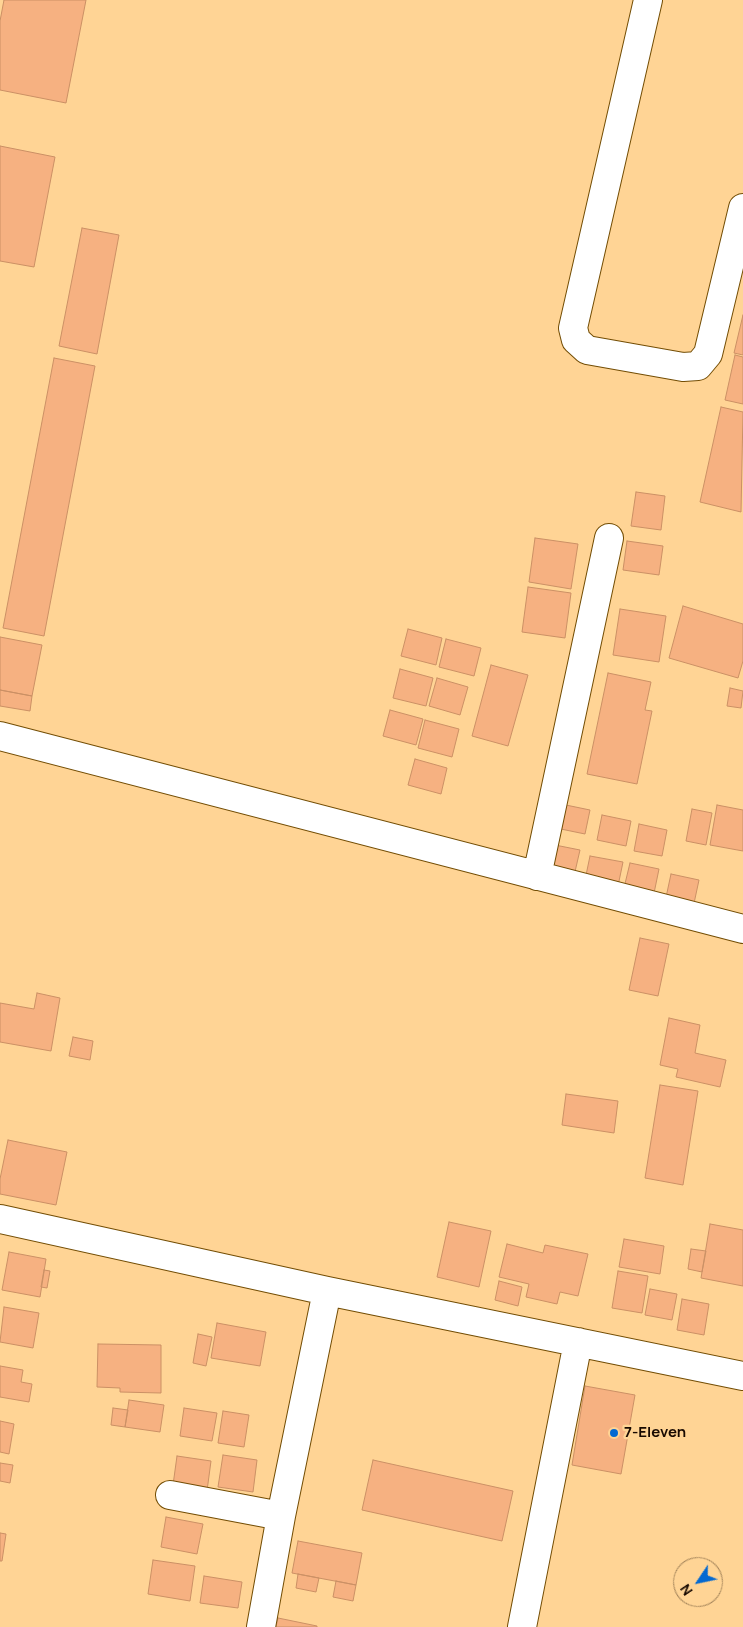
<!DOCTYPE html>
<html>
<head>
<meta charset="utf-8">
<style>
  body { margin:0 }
  #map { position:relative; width:743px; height:1627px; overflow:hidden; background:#ffd495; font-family:Manrope,sans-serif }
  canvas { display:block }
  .north { position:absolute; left:673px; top:1557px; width:50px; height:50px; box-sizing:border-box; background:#ffd495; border:1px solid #a38359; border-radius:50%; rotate:236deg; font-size:14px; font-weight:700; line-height:20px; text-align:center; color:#180900 }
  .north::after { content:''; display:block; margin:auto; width:18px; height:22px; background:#0469d1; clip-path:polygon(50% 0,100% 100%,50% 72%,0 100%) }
</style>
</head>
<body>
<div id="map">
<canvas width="743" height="1627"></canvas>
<div class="north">N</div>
</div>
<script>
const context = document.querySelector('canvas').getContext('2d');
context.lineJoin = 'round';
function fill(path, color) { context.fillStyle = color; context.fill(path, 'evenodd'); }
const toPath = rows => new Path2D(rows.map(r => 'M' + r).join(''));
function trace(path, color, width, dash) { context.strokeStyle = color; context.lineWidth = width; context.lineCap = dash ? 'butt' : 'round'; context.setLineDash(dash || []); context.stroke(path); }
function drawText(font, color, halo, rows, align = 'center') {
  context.font = font + ' Manrope,sans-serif'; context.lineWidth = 4.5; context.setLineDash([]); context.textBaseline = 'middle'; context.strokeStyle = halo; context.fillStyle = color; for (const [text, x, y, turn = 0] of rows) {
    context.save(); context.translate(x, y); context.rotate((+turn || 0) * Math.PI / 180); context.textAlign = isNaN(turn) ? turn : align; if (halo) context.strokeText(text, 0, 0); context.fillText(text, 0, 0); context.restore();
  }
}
const building = toPath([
  [4,0,86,0,66,103,0,90,0,21,4,0],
  [0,146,55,157,34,267,0,261,0,146],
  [82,228,119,235,97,354,59,346,82,228],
  [743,315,743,355,734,353,743,315],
  [735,355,743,357,743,404,725,400,735,355],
  [54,358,95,366,44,636,3,628,54,358],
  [721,407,743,412,741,512,700,502,721,407],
  [636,492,665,496,661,530,631,526,636,492],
  [535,538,578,544,571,589,529,582,535,538],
  [627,541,663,546,659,575,623,570,627,541],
  [528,587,571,593,565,638,522,632,528,587],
  [683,606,743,624,743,661,738,678,669,658,683,606],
  [620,609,666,616,659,662,613,655,620,609],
  [408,629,442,638,436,665,401,656,408,629],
  [0,637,42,645,32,696,0,690,0,637],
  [446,639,481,648,474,676,439,667,446,639],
  [491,665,528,675,508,746,472,736,491,665],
  [400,669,433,678,426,706,393,698,400,669],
  [608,673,651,682,645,710,652,711,637,784,587,774,608,673],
  [437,678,468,687,460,715,429,706,437,678],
  [730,688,743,691,741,708,727,706,730,688],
  [0,690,32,696,30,711,0,706,0,690],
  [390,710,423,719,416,745,383,736,390,710],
  [425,720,459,729,452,757,418,748,425,720],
  [415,759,447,768,441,794,408,785,415,759],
  [561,804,590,810,585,834,556,828,561,804],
  [717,805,743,810,743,851,710,845,717,805],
  [692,809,712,813,706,845,686,841,692,809],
  [602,815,631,821,626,846,597,840,602,815],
  [639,824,667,830,662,856,634,851,639,824],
  [550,844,580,850,574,876,545,870,550,844],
  [590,856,623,862,618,886,585,880,590,856],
  [630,863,659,869,653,898,623,892,630,863],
  [671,874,699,880,693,908,665,902,671,874],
  [640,938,669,944,658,996,629,990,640,938],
  [37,993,60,998,51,1051,0,1042,0,1003,34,1009,37,993],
  [669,1018,700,1025,695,1053,726,1060,720,1087,676,1077,678,1069,660,1065,669,1018],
  [73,1037,93,1041,90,1060,69,1056,73,1037],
  [660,1085,698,1091,683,1185,645,1178,660,1085],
  [566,1094,618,1101,614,1133,562,1125,566,1094],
  [8,1140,67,1152,56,1205,0,1194,0,1179,8,1140],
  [449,1222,491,1231,479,1287,437,1277,449,1222],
  [710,1224,743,1230,743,1286,701,1278,710,1224],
  [624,1239,664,1246,660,1274,619,1267,624,1239],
  [507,1244,543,1253,545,1245,588,1254,578,1296,560,1292,557,1304,526,1297,529,1284,499,1277,507,1244],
  [691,1249,706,1251,702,1272,688,1269,691,1249],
  [9,1252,46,1259,40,1297,2,1290,9,1252],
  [44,1270,50,1271,47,1288,41,1287,44,1270],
  [618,1271,648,1276,642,1313,612,1308,618,1271],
  [499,1281,522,1287,518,1306,495,1300,499,1281],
  [650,1289,677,1294,672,1320,645,1315,650,1289],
  [682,1299,709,1304,704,1335,677,1330,682,1299],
  [4,1307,39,1313,33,1348,0,1342,4,1307],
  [217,1323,266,1332,260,1366,211,1358,217,1323],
  [198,1334,212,1337,206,1366,193,1363,198,1334],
  [98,1344,161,1345,161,1393,120,1392,120,1388,97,1387,98,1344],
  [0,1366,23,1370,21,1382,32,1384,29,1402,0,1397,0,1366],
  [585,1386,635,1395,621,1474,572,1465,585,1386],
  [129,1400,164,1405,160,1432,125,1427,129,1400],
  [113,1408,128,1410,125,1427,111,1425,113,1408],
  [184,1408,217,1413,212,1441,180,1436,184,1408],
  [223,1411,249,1415,244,1447,218,1443,223,1411],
  [0,1421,14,1424,9,1454,0,1452,0,1421],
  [223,1455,257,1460,253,1492,218,1487,223,1455],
  [177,1456,211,1461,207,1491,173,1485,177,1456],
  [373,1460,513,1491,502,1541,362,1510,373,1460],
  [0,1463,13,1465,10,1483,0,1481,0,1463],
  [166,1517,203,1524,197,1554,161,1547,166,1517],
  [0,1533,6,1534,2,1561,0,1561,0,1533],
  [298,1541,362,1553,356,1585,292,1573,298,1541],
  [153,1560,195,1566,190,1601,148,1594,153,1560],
  [298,1574,319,1578,316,1592,296,1588,298,1574],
  [204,1576,242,1582,238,1608,200,1603,204,1576],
  [336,1581,356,1585,353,1601,333,1597,336,1581],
  [278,1618,317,1626,317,1627,276,1627,278,1618]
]);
fill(building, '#f6b181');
trace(building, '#cb9065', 1);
const minor = toPath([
  [648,0,573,328,576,340,587,350,683,367,698,366,708,354,743,208],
  [0,736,743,929],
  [537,876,609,538],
  [0,1219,327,1291,743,1376],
  [170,1495,281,1516],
  [261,1627,281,1516,327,1291],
  [522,1627,578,1342]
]);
trace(minor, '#734d04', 30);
trace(minor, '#fff', 28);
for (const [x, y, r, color] of [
  [614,1433,5,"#0469d1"]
]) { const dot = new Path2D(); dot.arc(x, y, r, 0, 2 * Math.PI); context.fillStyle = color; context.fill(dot); trace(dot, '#ffd495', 2); }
drawText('bold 15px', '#180900', '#ffd495', [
  ["7-Eleven",624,1433]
], 'left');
</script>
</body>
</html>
